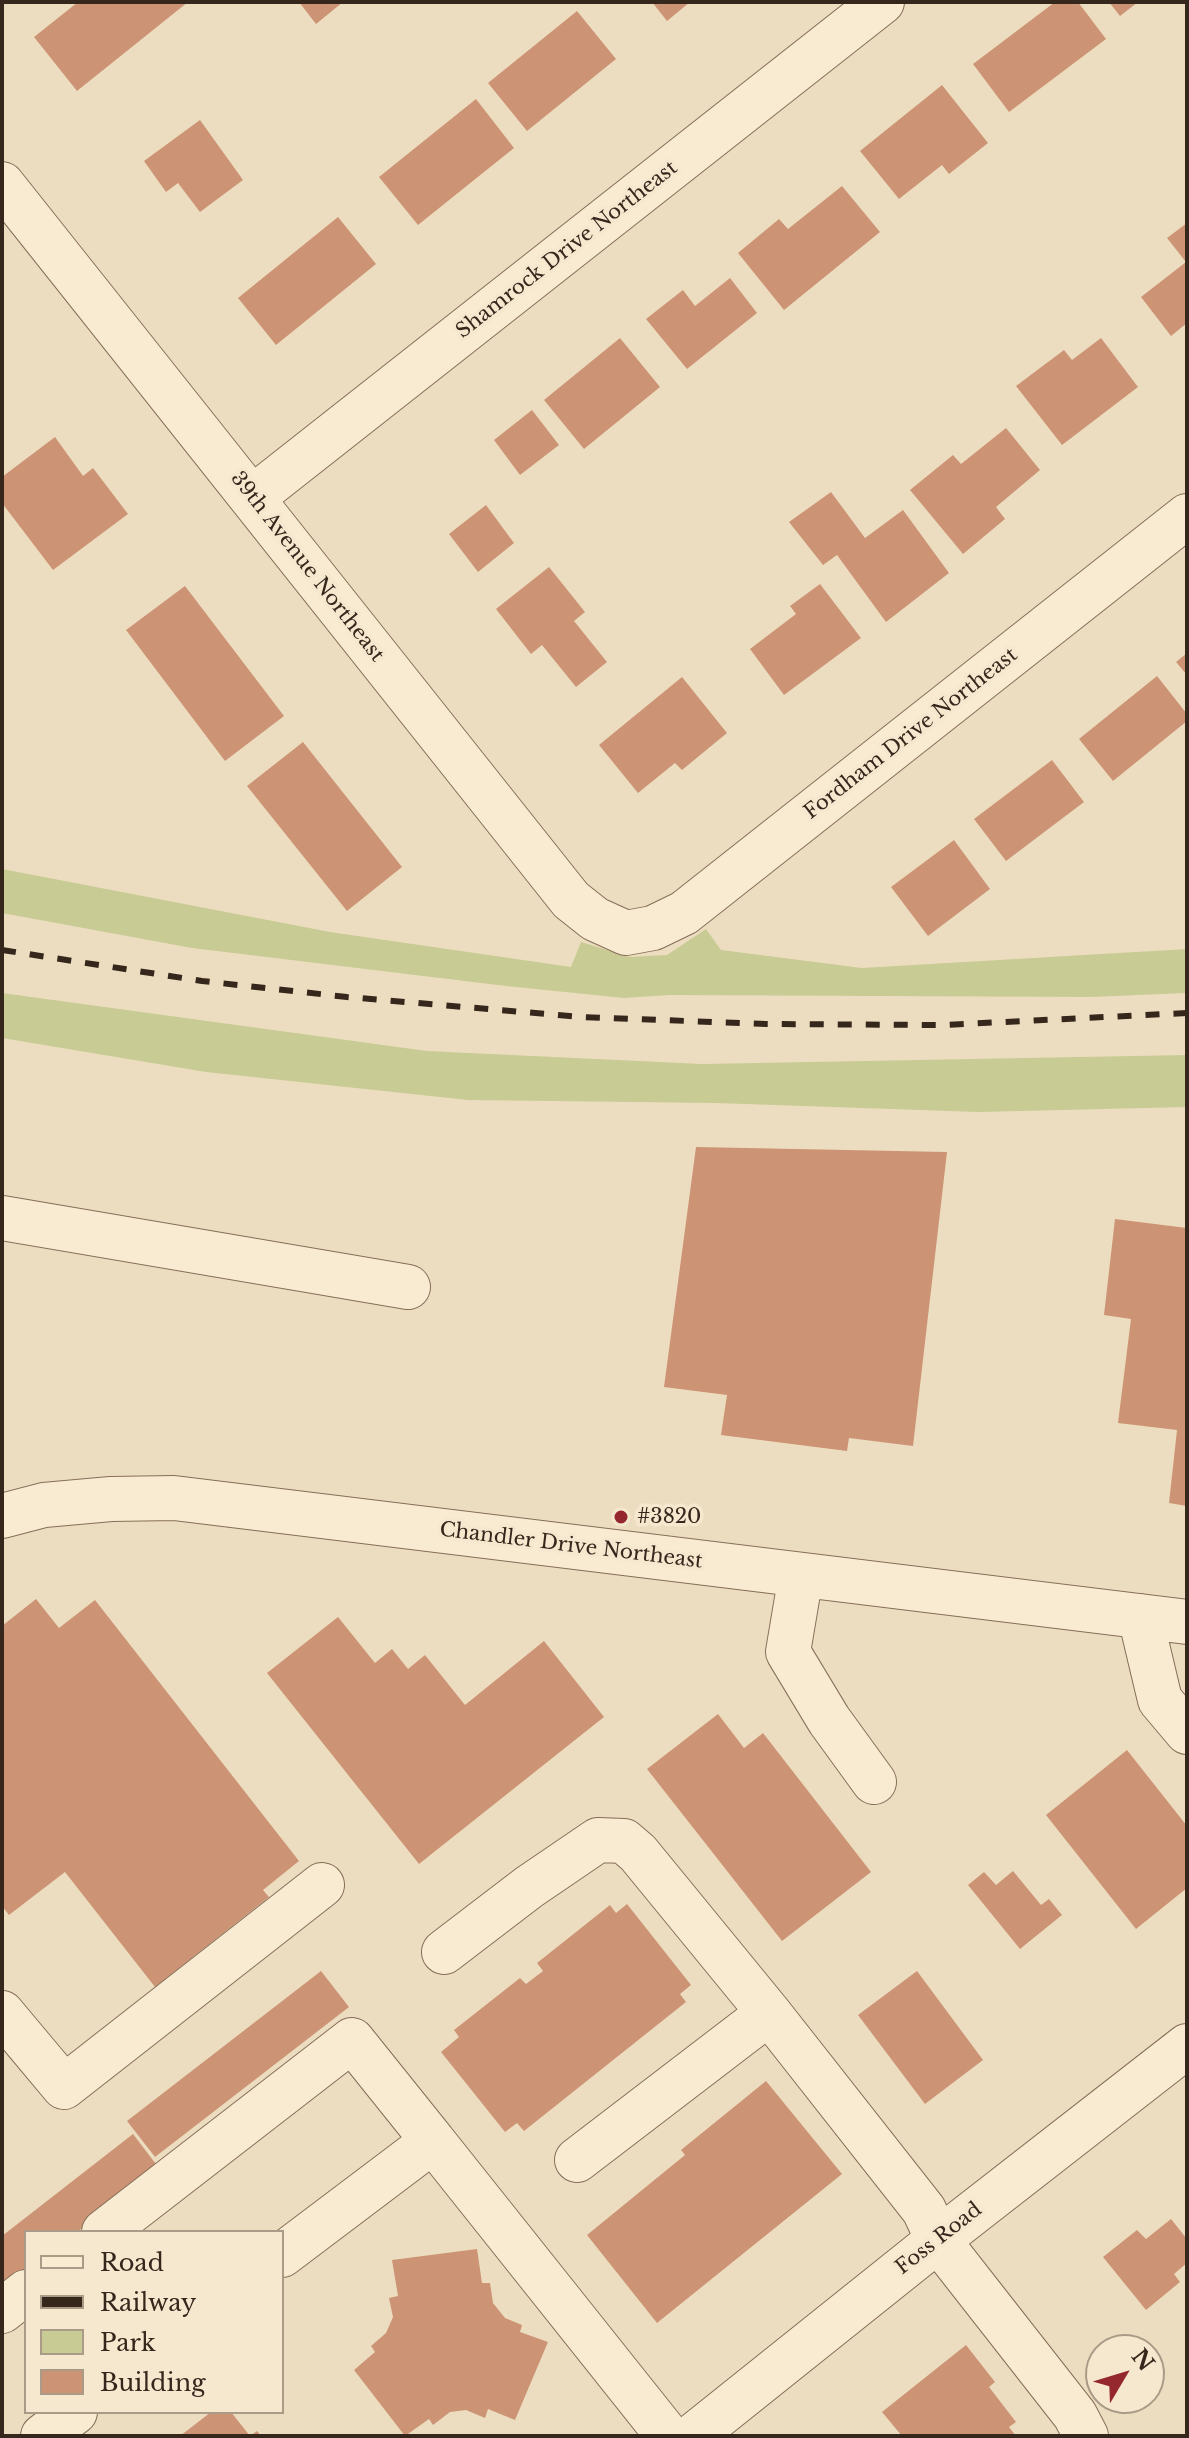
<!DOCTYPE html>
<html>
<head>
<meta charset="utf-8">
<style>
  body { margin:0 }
  #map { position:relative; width:1189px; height:2438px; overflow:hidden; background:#edddc0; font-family:"Libre Baskerville",serif }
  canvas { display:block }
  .frame { position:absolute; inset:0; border:4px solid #36271c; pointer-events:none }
  .legend { position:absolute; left:24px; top:2230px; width:260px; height:184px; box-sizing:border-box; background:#f5e8cf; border:2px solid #a99b87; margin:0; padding:10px 14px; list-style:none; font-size:24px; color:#36271c }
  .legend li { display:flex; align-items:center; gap:16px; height:40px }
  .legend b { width:40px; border:2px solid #a99b87 }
  .north { position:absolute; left:1085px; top:2334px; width:80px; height:80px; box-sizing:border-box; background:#f5e8cf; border:2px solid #a99b87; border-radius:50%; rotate:52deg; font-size:22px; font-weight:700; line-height:32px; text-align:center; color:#36271c }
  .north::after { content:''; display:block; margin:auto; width:28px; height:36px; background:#95282f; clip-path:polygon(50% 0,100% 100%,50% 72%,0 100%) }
</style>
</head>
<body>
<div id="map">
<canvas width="1189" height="2438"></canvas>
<div class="frame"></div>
<ul class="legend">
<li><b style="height:10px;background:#f8ebd2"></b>Road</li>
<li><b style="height:10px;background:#36271c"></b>Railway</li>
<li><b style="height:22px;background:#c8cb94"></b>Park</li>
<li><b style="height:22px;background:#cc9475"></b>Building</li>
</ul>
<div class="north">N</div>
</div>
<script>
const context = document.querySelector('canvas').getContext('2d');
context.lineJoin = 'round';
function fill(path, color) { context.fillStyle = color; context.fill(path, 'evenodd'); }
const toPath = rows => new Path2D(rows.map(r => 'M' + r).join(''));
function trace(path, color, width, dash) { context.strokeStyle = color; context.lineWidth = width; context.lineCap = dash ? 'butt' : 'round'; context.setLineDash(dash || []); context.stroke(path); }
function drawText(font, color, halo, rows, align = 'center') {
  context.font = font + ' "Libre Baskerville",serif'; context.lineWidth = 7; context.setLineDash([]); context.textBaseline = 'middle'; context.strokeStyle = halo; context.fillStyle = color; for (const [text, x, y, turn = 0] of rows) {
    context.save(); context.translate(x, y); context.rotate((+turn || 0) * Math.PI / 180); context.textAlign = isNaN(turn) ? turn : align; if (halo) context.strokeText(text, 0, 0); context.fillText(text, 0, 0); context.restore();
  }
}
fill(toPath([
  [2,869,330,932,571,967,581,942,630,957,667,955,706,929,721,950,862,968,1187,949,1187,993,1089,997,669,995,624,998,506,986,192,948,2,913],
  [2,993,427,1051,702,1064,1187,1055,1187,1107,979,1112,716,1103,468,1100,206,1072,2,1038]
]), '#c8cb94');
fill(toPath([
  [78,2,188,2,77,91,34,37],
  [299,2,343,2,316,24],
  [652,2,690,2,667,21],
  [1055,2,1078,2,1106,39,1009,112,973,64],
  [1109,2,1138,2,1120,16],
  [577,11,616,59,527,131,488,83],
  [942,85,988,143,949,174,942,165,899,199,860,151],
  [476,99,514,148,418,225,379,177],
  [200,120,243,180,200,212,178,183,166,192,144,161],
  [842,186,880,232,784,310,738,253,779,219,788,229],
  [338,217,376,264,276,345,238,298],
  [1187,223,1187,323,1171,336,1141,297,1186,262,1167,238],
  [730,278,757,313,687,369,646,319,683,290,695,306],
  [620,338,660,387,584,449,544,400],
  [1101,338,1138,387,1062,445,1016,386,1064,350,1072,360],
  [532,410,559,445,520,475,494,440],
  [1006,428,1040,470,996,507,1005,519,963,554,910,490,953,455,961,464],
  [55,437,83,476,93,468,128,514,53,570,2,503,2,477],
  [831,492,865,538,903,510,949,573,886,622,837,555,823,565,789,522],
  [486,505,514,543,478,572,449,534],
  [549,567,585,612,574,621,607,662,576,687,542,645,531,654,496,609],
  [820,584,861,638,784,695,750,649,796,614,790,606],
  [185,586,284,716,225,761,126,630],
  [1187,653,1187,675,1176,662],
  [1157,676,1187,714,1187,721,1113,781,1079,739],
  [682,677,727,733,682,770,675,763,638,793,599,745],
  [303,742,402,867,347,911,247,786],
  [1052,760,1084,802,1006,861,974,819],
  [954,840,990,889,928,936,891,887],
  [696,1147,947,1152,913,1446,849,1438,847,1451,721,1435,727,1395,664,1387],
  [1115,1219,1187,1228,1187,1506,1169,1503,1177,1430,1118,1423,1131,1319,1104,1315],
  [36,1599,59,1628,95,1600,299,1861,263,1890,269,1897,155,1987,65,1872,9,1915,2,1906,2,1626],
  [338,1617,375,1663,392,1649,408,1669,425,1655,465,1705,544,1641,604,1717,419,1864,267,1673],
  [718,1714,744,1748,763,1733,871,1872,782,1941,647,1769],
  [1127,1750,1187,1826,1187,1888,1136,1929,1046,1815],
  [1013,1871,1041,1905,1049,1899,1062,1915,1020,1949,968,1885,984,1872,996,1885],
  [627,1904,691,1985,680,1994,686,2002,524,2131,517,2123,505,2132,441,2052,459,2037,454,2030,520,1978,526,1984,543,1971,537,1963,610,1905,616,1913],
  [321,1971,349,2007,155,2157,127,2121],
  [917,1971,983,2060,925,2104,858,2015],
  [766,2081,842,2174,657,2323,587,2235,685,2155,681,2150],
  [133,2134,159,2168,77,2232,26,2232,26,2271,2,2290,2,2236],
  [1171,2219,1187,2239,1187,2263,1174,2274,1180,2282,1146,2310,1103,2257,1137,2230,1146,2239],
  [477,2249,482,2283,490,2283,493,2303,505,2318,522,2325,520,2332,548,2342,515,2420,488,2409,485,2418,466,2410,450,2412,433,2425,429,2419,405,2436,354,2370,375,2352,371,2346,386,2333,393,2317,389,2298,398,2296,392,2260],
  [966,2345,995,2382,989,2387,1016,2422,1009,2427,1016,2436,902,2436,882,2412],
  [211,2412,231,2412,250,2436,257,2431,261,2436,180,2436]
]), '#cc9475');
const minor = toPath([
  [2,184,571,900,595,919,626,933,653,928,684,913,1187,516],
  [252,498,882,2],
  [2,1218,408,1287],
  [2,1516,44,1505,111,1499,174,1498,1187,1622],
  [801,1575,788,1652,829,1720,874,1782],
  [1140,1616,1160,1700,1187,1732],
  [444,1952,529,1887,598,1840,624,1841,638,1853,769,2013,924,2210,938,2240,1075,2415,1086,2436],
  [2,2013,64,2087,322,1885],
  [577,2160,769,2013],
  [104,2232,352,2040,433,2141],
  [282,2255,433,2141,668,2436],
  [2,2311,26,2292],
  [43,2436,75,2412],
  [693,2436,938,2240,1187,2046]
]);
trace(minor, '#866e58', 46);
trace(minor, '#f8ebd2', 44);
trace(toPath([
  [2,950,202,981,347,997,582,1017,766,1024,943,1025,1187,1013]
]), '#36271c', 6, [14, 14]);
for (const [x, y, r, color] of [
  [621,1517,8,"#95282f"]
]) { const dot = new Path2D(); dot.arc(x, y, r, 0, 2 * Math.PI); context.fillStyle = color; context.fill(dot); trace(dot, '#f5e8cf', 3); }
drawText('20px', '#36271c', '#f5e8cf', [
  ["Shamrock Drive Northeast",567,250,-38],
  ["39th Avenue Northeast",307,567,52],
  ["Fordham Drive Northeast",911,734,-38],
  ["Chandler Drive Northeast",571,1546,7],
  ["Foss Road",939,2239,-38]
]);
drawText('20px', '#36271c', '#f5e8cf', [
  ["#3820",637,1517]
], 'left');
</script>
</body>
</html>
